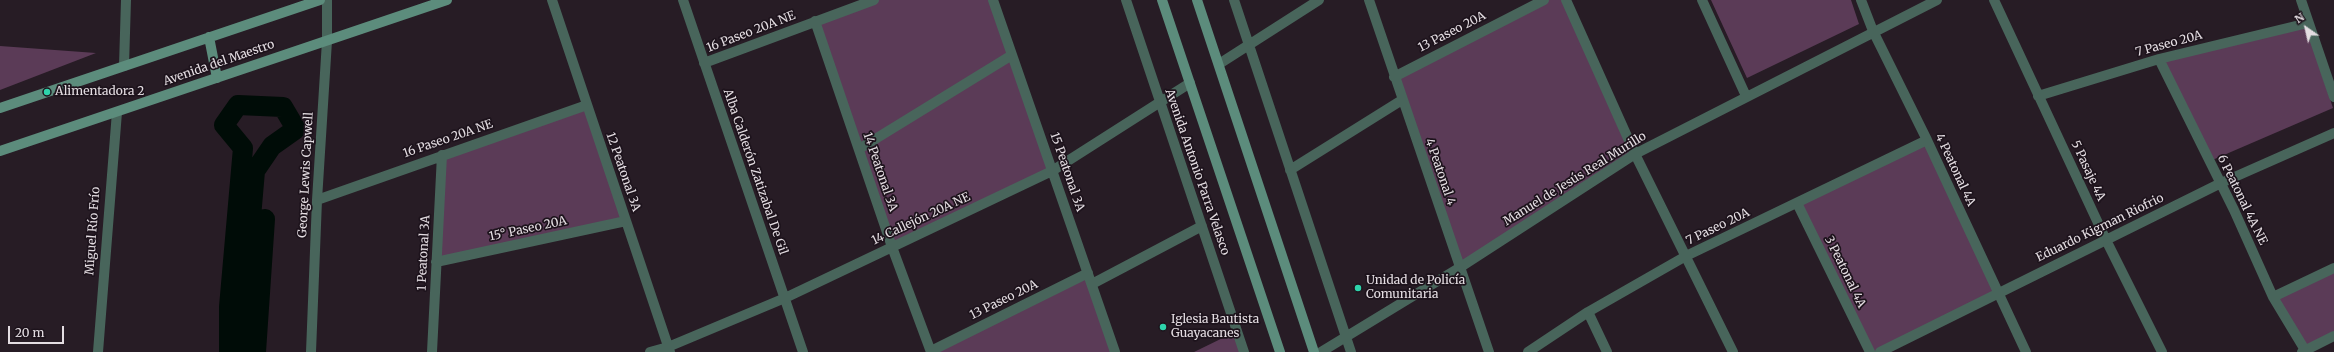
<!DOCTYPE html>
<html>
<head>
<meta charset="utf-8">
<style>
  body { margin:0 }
  #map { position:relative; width:2334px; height:352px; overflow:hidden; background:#271c25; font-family:Merriweather,serif }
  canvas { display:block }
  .north { position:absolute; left:2286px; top:8px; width:40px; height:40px; -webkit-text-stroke:3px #1d131c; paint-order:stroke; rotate:326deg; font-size:11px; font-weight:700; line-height:16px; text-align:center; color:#e4dde2 }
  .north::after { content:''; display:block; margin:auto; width:14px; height:18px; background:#e4dde2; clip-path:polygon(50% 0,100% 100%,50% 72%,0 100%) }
  .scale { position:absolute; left:8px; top:326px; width:56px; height:18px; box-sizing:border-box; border:2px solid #e4dde2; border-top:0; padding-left:5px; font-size:12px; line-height:14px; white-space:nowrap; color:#e4dde2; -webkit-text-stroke:3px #1d131c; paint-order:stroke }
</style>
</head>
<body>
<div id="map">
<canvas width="2334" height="352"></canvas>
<div class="north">N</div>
<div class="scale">20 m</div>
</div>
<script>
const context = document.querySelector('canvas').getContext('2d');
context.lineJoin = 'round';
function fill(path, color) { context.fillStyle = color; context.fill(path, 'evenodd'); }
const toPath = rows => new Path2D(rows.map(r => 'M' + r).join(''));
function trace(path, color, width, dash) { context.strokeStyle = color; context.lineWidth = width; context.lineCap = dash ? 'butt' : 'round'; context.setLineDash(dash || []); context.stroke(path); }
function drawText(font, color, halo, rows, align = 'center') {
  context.font = font + ' Merriweather,serif'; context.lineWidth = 3.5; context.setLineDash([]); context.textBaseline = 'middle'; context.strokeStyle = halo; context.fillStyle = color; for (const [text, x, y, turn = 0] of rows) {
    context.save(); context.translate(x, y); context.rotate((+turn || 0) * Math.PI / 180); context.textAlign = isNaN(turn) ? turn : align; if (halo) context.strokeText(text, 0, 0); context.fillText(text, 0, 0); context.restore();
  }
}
fill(toPath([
  [874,0,993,0,1052,171,895,246,817,21],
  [1544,0,1566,0,1635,154,1459,268,1394,77],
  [1711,0,1851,0,1859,24,1747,78],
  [2306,26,2333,108,2210,161,2160,60],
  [0,46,96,53,0,90],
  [587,105,626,221,436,262,442,155],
  [1927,140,1998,293,1880,352,1870,352,1797,203],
  [2334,269,2334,333,2305,350,2276,296],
  [1087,273,1115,352,931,352],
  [1237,331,1244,352,1194,352]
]), '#5b3b57');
trace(toPath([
  [229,352,229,307,243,148,224,125,238,105,283,107,296,129,272,146,255,171,243,310,242,352],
  [256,352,265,219]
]), '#000c07', 20);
trace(toPath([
  [552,0,670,352],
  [683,0,803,352],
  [993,0,1115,352],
  [1126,0,1244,352],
  [1234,0,1351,352],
  [1369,0,1489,352],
  [1566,0,1635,154,1733,352],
  [1702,0,1746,96],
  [1861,0,1873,31,1927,140,2026,352],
  [1994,0,2106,240,2162,352],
  [2301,0,2334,97],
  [815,21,892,247,931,352],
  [2159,59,2234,210,2273,297,2305,350],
  [704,63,874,0],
  [1219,64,1319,0],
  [124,66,126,0],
  [1394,77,1544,0],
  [2038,96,2159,59,2308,23],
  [859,149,1012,55],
  [1290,170,1402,100],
  [317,200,587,105],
  [1797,203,1870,352],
  [436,262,626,221],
  [1092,284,1202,226],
  [2273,297,2334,268],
  [1588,312,1607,352],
  [931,351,1088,273],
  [98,352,117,112],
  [311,352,317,200,327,41,327,0],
  [432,352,442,155],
  [650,352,668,347,785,298,1052,171,1190,83],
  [1321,352,1459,268,1635,154,1937,0],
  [1528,352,1588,312,1686,256,1927,140],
  [1880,352,2221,183,2334,133],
  [2302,352,2334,336]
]), '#48655b', 10);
trace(toPath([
  [1162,0,1280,352],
  [1197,0,1314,352],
  [209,37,217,78],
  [0,108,320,0],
  [0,151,447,0]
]), '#5c8c7c', 10);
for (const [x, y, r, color] of [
  [47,92,4,"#2ed4ab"],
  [1358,288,4,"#2ed4ab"],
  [1163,327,4,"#2ed4ab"]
]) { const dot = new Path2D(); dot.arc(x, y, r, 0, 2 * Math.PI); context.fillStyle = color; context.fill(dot); trace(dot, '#1d131c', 1.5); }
drawText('12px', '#e4dde2', '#1d131c', [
  ["16 Paseo 20A NE",751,32,-21],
  ["13 Paseo 20A",1452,32,-27],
  ["7 Paseo 20A",2169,44,-15],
  ["Avenida del Maestro",219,63,-19],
  ["16 Paseo 20A NE",448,139,-19],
  ["4 Peatonal 4A",1955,170,65],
  ["5 Pasaje 4A",2088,171,65],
  ["12 Peatonal 3A",623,172,71],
  ["Alba Calderón Zatizabal De Gil",755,172,71],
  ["14 Peatonal 3A",880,172,71],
  ["15 Peatonal 3A",1067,172,71],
  ["Avenida Antonio Parra Velasco",1197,172,71],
  ["4 Peatonal 4",1440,172,71],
  ["George Lewis Capwell",306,175,-87],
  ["Manuel de Jesús Real Murillo",1575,179,-32],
  ["6 Peatonal 4A NE",2242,200,64],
  ["14 Callejón 20A NE",921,219,-25],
  ["7 Paseo 20A",1718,227,-26],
  ["Eduardo Kigman Riofrio",2100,228,-26],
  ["15° Paseo 20A",528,229,-12],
  ["Miguel Río Frío",93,231,-86],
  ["1 Peatonal 3A",424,253,-87],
  ["3 Peatonal 4A",1845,272,64],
  ["13 Paseo 20A",1004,300,-26]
]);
drawText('12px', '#e4dde2', '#1d131c', [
  ["Alimentadora 2",55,92],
  ["Unidad de Policía",1366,281],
  ["Comunitaria",1366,295],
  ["Iglesia Bautista",1171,320],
  ["Guayacanes",1171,334]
], 'left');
</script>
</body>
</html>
